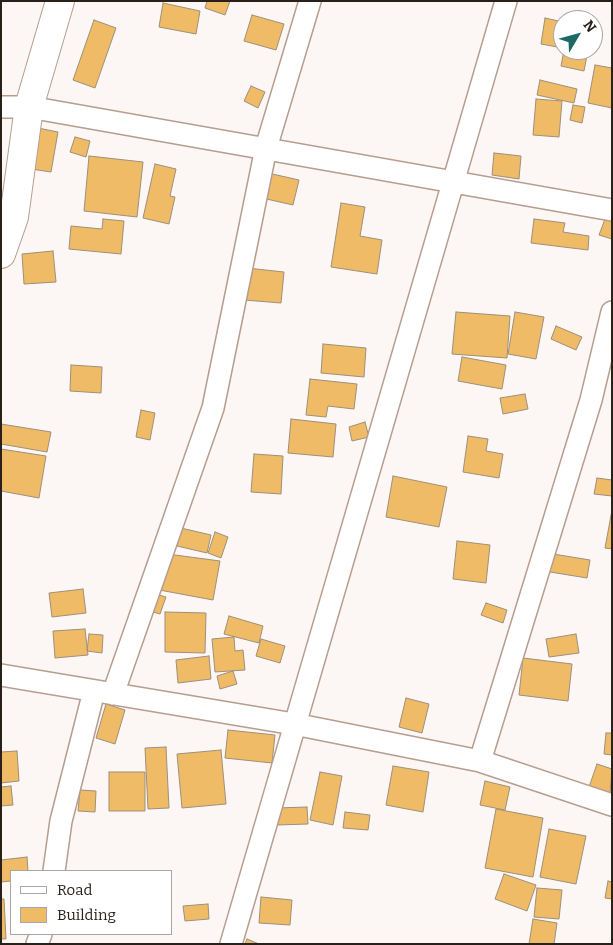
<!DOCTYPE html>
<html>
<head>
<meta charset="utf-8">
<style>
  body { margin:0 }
  #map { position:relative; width:613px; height:945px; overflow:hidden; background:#fcf7f4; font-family:Bitter,serif }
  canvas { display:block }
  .frame { position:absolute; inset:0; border:2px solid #29201a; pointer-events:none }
  .legend { position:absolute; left:10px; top:870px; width:162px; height:65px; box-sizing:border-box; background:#fff; border:1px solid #a9a6a3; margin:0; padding:6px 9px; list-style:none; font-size:15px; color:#29201a }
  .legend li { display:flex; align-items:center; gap:10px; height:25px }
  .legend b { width:25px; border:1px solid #a9a6a3 }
  .north { position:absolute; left:553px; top:10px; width:50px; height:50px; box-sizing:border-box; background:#fff; border:1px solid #a9a6a3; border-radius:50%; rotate:53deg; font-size:14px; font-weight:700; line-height:20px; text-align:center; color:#29201a }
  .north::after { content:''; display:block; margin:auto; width:18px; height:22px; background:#1c6965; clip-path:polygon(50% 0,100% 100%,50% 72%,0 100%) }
</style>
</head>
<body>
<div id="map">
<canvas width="613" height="945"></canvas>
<div class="frame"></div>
<ul class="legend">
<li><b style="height:6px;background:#fff"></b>Road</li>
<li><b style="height:14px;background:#efbb66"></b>Building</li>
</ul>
<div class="north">N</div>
</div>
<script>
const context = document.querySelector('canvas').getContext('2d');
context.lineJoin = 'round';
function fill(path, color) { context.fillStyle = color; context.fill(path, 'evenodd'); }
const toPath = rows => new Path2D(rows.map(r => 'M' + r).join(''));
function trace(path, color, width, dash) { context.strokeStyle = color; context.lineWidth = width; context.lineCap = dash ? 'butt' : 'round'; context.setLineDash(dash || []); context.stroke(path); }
const building = toPath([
  [207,1,230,1,225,15,205,8,207,1],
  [163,3,200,11,196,34,159,27,163,3],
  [252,15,284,24,276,50,244,41,252,15],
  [545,18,563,22,563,48,541,44,545,18],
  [94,20,116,28,95,88,73,80,94,20],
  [564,50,588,50,584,71,561,66,564,50],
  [595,65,612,68,612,108,588,103,595,65],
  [540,80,577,89,574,103,537,95,540,80],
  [251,86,265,92,258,108,244,101,251,86],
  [536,99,562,101,559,137,533,135,536,99],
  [573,105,585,107,582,123,570,120,573,105],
  [38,128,58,132,51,172,31,169,38,128],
  [75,137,90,141,86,157,70,152,75,137],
  [494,153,521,156,519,179,492,175,494,153],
  [89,156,143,162,137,217,84,211,89,156],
  [155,164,176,169,170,196,175,197,169,224,143,218,155,164],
  [268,173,299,180,293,205,262,198,268,173],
  [341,203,365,207,360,236,382,240,377,274,331,267,341,203],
  [103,219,124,221,121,254,69,249,71,226,102,229,103,219],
  [534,219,565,223,563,232,589,236,588,250,531,243,534,219],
  [605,219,612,221,612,239,599,235,605,219],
  [53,251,56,282,24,284,22,254,53,251],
  [247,268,284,272,281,303,244,300,247,268],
  [456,312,510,316,507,358,452,354,456,312],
  [515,312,544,317,536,359,508,354,515,312],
  [556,326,582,337,576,350,551,339,556,326],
  [323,344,366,348,364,377,321,373,323,344],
  [462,357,506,365,502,389,458,381,462,357],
  [71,365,102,367,101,393,70,391,71,365],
  [310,379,357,384,354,409,328,406,326,417,306,415,310,379],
  [525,394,528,409,503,414,500,398,525,394],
  [141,410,155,413,150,440,136,437,141,410],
  [291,419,336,424,333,457,288,453,291,419],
  [365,422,369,437,352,441,349,427,365,422],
  [1,424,51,432,47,452,1,444,1,424],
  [468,436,488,439,486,451,503,454,499,478,463,472,468,436],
  [1,449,46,456,39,498,1,491,1,449],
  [254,454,283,456,281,494,251,492,254,454],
  [393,476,447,487,439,527,386,517,393,476],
  [597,478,612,480,612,496,594,494,597,478],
  [612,510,612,549,605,548,612,510],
  [181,528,211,535,207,553,177,546,181,528],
  [215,532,228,537,221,558,208,553,215,532],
  [457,541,490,545,486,583,453,579,457,541],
  [160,553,220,561,213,600,154,589,160,553],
  [547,553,590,560,587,578,544,571,547,553],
  [83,589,86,613,52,617,49,593,83,589],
  [152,593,166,597,160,614,146,610,152,593],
  [486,603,507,610,503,623,481,615,486,603],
  [165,612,206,613,205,653,165,652,165,612],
  [229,616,263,626,259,643,224,634,229,616],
  [85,629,88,655,55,658,53,631,85,629],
  [89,634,103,635,102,653,87,651,89,634],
  [576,634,579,653,549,657,546,639,576,634],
  [234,637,235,651,243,650,245,670,215,672,212,639,234,637],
  [261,639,285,646,280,663,256,656,261,639],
  [209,656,211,679,178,683,176,660,209,656],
  [523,658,572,664,568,701,519,695,523,658],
  [233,671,237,684,220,689,217,676,233,671],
  [406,698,429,704,422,733,399,727,406,698],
  [106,704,125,710,115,744,96,738,106,704],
  [228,730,275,735,272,763,225,758,228,730],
  [606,733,612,733,612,755,604,754,606,733],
  [166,747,169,808,148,809,145,748,166,747],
  [221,750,226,804,182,808,177,754,221,750],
  [17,751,19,781,1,783,1,752,17,751],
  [597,764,612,769,610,794,589,787,597,764],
  [393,766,429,772,423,812,386,805,393,766],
  [109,772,145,772,145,811,109,811,109,772],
  [320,772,342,776,333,825,310,820,320,772],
  [485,781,510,787,505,810,480,805,485,781],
  [11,786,13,805,1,806,1,787,11,786],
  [80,790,96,791,95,812,78,811,80,790],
  [307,807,308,824,277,825,276,808,307,807],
  [496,809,543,818,533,877,485,868,496,809],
  [345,812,370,815,368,830,343,828,345,812],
  [549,829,586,836,576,884,540,877,549,829],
  [27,857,28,871,11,871,11,881,1,882,1,860,27,857],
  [504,874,536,885,527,911,495,899,504,874],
  [608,881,612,882,612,899,605,898,608,881],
  [537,888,562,890,559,919,534,917,537,888],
  [261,897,292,900,290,925,259,923,261,897],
  [1,899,4,899,6,939,1,939,1,899],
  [208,904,209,919,185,921,183,906,208,904],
  [533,919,557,923,554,944,529,944,533,919],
  [247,939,259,944,245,944,247,939]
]);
fill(building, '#efbb66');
trace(building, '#9d8f79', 1);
const street = toPath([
  [1,107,29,107,612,210],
  [1,675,294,724,480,761,612,805],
  [113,694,213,408,266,148,310,1],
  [480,761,591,400,612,312],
  [54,871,61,821,94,691],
  [37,944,41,934],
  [231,944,506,1]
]);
const secondary = toPath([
  [1,254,14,217,29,107,60,1]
]);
trace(street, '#b69d8f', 24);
trace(secondary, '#b69d8f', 30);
trace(street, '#fff', 21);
trace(secondary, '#fff', 28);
</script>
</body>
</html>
